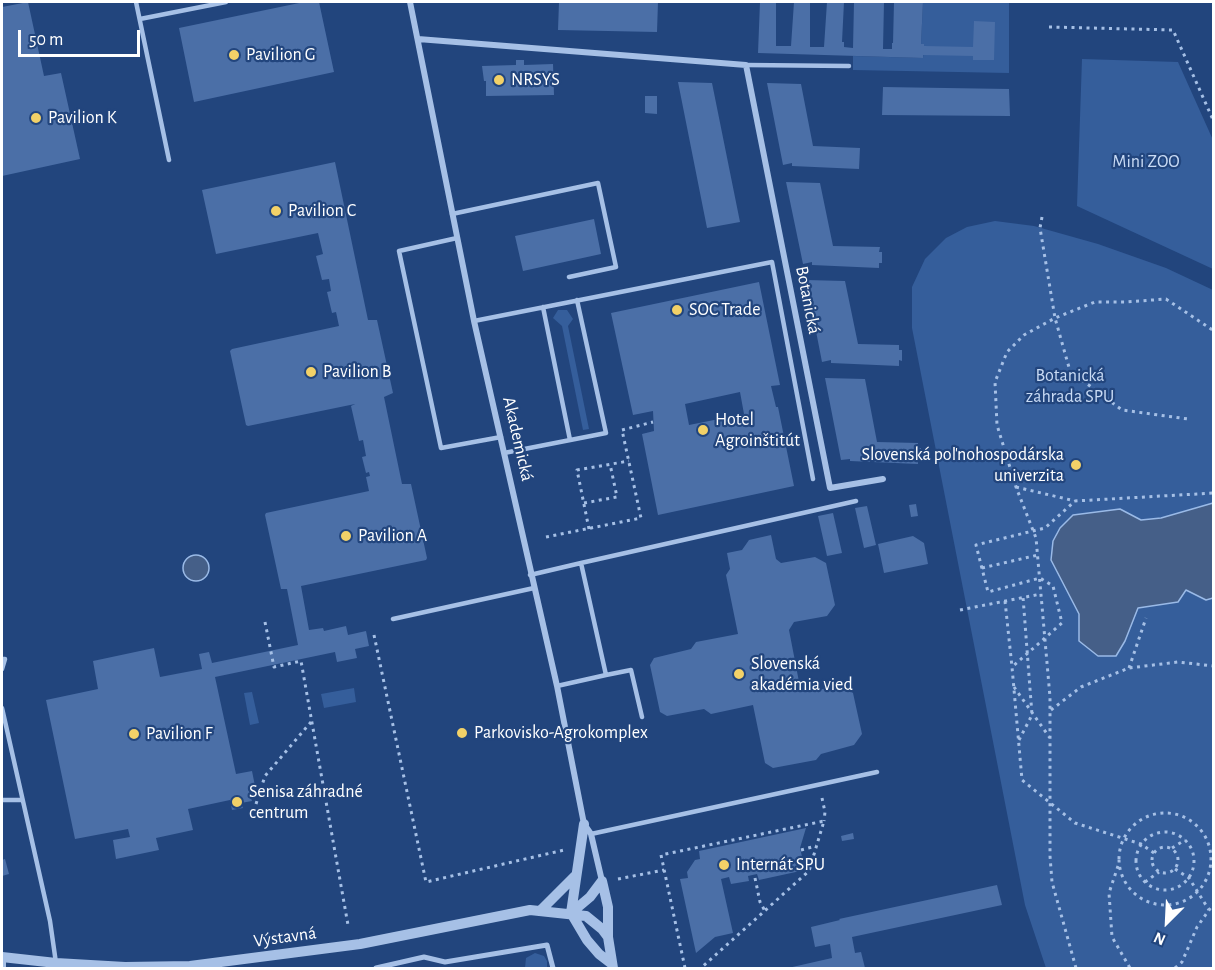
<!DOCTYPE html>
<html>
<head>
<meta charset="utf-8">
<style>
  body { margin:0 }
  #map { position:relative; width:1215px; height:970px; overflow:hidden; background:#22457d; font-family:"Alegreya Sans",sans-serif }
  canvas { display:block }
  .frame { position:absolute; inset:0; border:3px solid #fff; pointer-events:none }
  .north { position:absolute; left:1137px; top:892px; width:60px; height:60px; -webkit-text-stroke:4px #22457d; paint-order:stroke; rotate:204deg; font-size:16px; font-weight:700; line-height:24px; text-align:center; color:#fff }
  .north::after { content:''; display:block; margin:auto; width:21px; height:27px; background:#fff; clip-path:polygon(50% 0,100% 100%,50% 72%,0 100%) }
  .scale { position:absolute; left:18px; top:30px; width:122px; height:27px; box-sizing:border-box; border:3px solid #fff; border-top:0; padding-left:8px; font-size:18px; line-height:21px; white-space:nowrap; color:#fff; -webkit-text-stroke:4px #22457d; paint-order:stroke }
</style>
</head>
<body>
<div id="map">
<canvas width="1215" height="970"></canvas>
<div class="frame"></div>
<div class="north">N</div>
<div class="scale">50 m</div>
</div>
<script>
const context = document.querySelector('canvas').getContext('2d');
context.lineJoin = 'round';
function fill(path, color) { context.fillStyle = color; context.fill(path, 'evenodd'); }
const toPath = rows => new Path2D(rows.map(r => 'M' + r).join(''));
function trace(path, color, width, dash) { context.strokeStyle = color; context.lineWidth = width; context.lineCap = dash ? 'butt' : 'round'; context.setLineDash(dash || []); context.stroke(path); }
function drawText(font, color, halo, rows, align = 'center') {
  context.font = font + ' "Alegreya Sans",sans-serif'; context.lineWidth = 4.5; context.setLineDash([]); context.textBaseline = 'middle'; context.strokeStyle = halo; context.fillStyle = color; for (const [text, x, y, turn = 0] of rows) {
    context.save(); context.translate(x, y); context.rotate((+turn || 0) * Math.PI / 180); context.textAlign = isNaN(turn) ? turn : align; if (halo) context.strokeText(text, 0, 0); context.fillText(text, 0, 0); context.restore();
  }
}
fill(toPath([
  [923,2,1009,2,1009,73,853,70,853,56,923,58,924,44,921,44],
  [1082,59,1178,62,1213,140,1213,269,1077,206],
  [995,221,1034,226,1098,244,1166,268,1213,290,1213,968,1046,968,1025,905,912,328,912,287,925,259,946,238,967,227],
  [558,310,567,310,573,319,568,326,589,429,583,430,562,326,553,318],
  [354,688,356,702,324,708,321,694],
  [252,692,259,723,250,725,244,693],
  [535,953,544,956,547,961,547,968,525,968,526,958]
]), '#355e9b');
const water = toPath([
  [1213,503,1213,598,1206,600,1186,590,1178,602,1138,608,1125,641,1116,656,1098,656,1079,641,1079,614,1051,560,1053,541,1060,528,1073,515,1120,509,1141,520,1161,518,1213,503],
  '183 568a13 13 0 1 1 26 0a13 13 0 1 1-26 0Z'
]);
fill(water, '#455f88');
trace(water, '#9abae7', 1.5);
fill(toPath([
  [28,2,44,76,61,73,80,159,2,176,2,7],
  [304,2,319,2,334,72,194,102,179,28],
  [559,2,658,2,657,32,558,30],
  [760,2,776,2,776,46,791,46,794,2,810,2,810,47,824,47,827,2,844,2,842,42,844,42,844,47,853,48,854,2,884,2,883,49,892,49,892,43,893,43,894,2,923,2,921,44,924,44,924,46,973,47,974,21,995,22,994,60,973,60,973,56,923,55,923,58,758,53],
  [516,60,524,60,524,65,553,64,554,95,486,96,486,81,484,81,482,66,516,65],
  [678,82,712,83,740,222,707,228],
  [767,83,801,84,813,146,860,148,859,169,792,166,792,163,783,165],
  [883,87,1009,89,1010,116,882,115],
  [645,96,657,96,657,114,645,113],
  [335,162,368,320,377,320,393,393,384,397,402,484,411,484,427,558,426,560,301,586,309,630,323,628,324,631,346,626,348,635,366,631,369,646,355,649,357,658,337,662,335,652,215,677,236,774,252,771,255,786,248,788,252,801,241,803,243,808,232,810,230,800,188,809,193,830,156,838,159,850,116,859,113,840,130,837,128,829,75,839,46,700,98,689,93,661,154,648,160,677,202,669,199,654,209,652,212,663,298,645,287,589,281,589,265,515,266,513,369,491,366,477,370,476,369,472,366,473,362,457,366,456,363,440,359,441,351,406,355,404,248,426,246,425,230,351,232,349,339,326,336,312,332,313,327,292,331,291,329,279,322,280,316,256,323,254,318,233,216,254,202,190],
  [786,182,820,183,833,246,880,247,879,252,882,252,882,263,879,263,879,268,812,265,812,262,803,264],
  [594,219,601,254,523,271,515,236],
  [806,280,845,281,858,344,899,345,899,350,902,350,902,361,899,360,899,366,831,363,831,360,822,362],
  [759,282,780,385,771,386,776,407,778,407,794,486,658,515,642,434,654,431,653,411,633,415,611,313],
  [740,392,744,414,689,425,685,404],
  [825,378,865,379,877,442,918,443,918,448,921,448,921,459,918,459,918,464,850,461,850,459,841,460],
  [916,504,918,516,911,517,909,505],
  [867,506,876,545,864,548,855,508],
  [833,513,842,553,827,556,818,516],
  [771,535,776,559,781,563,815,557,826,563,835,605,827,616,794,622,789,630,800,687,808,692,842,685,853,693,862,734,854,745,821,754,816,760,773,768,765,763,753,705,711,714,704,709,667,716,660,712,650,665,654,658,691,649,696,642,738,634,726,575,730,569,727,553,742,550,749,540],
  [913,536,924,543,928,564,884,573,878,544],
  [806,828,800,848,805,870,759,880,757,874,748,876,749,881,731,884,729,877,721,879,733,933,715,937,696,953,680,879,688,878,687,872,695,860,700,859,699,851],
  [853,833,854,839,842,841,841,836],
  [5,859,9,874,2,876,2,860],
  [997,885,1002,905,852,937,855,953,861,952,865,968,788,968,832,958,830,944,815,947,811,927,840,920,839,919]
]), '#4b6fa7');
trace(toPath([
  [1049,27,1173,30,1214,122],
  [1042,217,1040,228,1055,318,1070,371,1122,410,1188,419],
  [622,430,653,422],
  [1016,487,1075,501],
  [584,503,617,497,610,464],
  [589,529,577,470,629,461],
  [546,537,641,518,622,430],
  [982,568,1038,555],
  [1005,601,1012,667],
  [960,610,1041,594],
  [265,622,274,667,301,661,348,925],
  [374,635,426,882,564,850],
  [1129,668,1146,618],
  [1014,687,1050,738],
  [1051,710,1081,687,1129,668,1178,662,1214,666],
  [1019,740,1032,715,1023,597],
  [822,798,825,812,824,821],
  [256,804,265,776,311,722],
  '1119 859a46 46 0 1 1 92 0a46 46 0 1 1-92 0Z',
  '1136 861a29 29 0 1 1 58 0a29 29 0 1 1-58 0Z',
  '1152 860a13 13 0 1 1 26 0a13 13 0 1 1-26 0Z',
  [1172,848,1185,840],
  [801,850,816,846],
  [1154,853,1141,844,1075,823,1022,780,1012,667,1062,623,1053,586,1040,578,988,592,976,545,1045,528,1075,501,1214,493],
  [1118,866,1109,893,1112,937,1130,968],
  [1175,869,1189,878,1209,910],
  [755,878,760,902,765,911],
  [618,879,664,870],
  [1145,882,1159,872],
  [685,968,661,855,824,821,809,871,701,968],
  [1076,968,1052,882,1050,856,1050,697,1036,538,1016,487,997,425,995,382,1007,352,1024,335,1055,318,1095,302,1125,302,1166,299,1214,331],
  [1175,968,1182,962,1197,927,1214,903]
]), '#a6c0e6', 3, [3, 4.5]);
trace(toPath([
  [136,2,169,160],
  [140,19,226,2],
  [746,65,849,66],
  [452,214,598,183,616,267,569,277],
  [457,238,399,251,441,448,501,437],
  [543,307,570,440],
  [474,321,772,262,813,479],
  [504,453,606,433,577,300],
  [581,563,856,501],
  [530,575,581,563,606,675,631,670,642,717],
  [393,619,534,588],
  [2,659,5,659,2,669],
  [557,686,606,675],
  [2,708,50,921,56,963],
  [2,800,22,800],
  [591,834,877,772]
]), '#a6c0e6', 4.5);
trace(toPath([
  [376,968,424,957,445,962,547,945,553,968]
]), '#a6c0e6', 5);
trace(toPath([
  [410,2,474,321,557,686,584,824,591,834,602,881],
  [418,39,746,65,830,488,883,479],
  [3,957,3,968]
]), '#a6c0e6', 6);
trace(toPath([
  [602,881,608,907,608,937,613,968],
  [541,910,575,876],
  [571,913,584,824],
  [571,913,587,940,599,954,612,964],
  [571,913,590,897,602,881],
  [2,957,56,963,125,967,190,966,360,944,530,910,586,916,602,929,608,937]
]), '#a6c0e6', 10);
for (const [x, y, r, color] of [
  [234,55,6,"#f2d168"],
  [499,80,6,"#f2d168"],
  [36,118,6,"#f2d168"],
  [276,211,6,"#f2d168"],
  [677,310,6,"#f2d168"],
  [311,372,6,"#f2d168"],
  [703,430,6,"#f2d168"],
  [1076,465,6,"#f2d168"],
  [346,536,6,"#f2d168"],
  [739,674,6,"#f2d168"],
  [462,733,6,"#f2d168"],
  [134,734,6,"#f2d168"],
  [237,802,6,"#f2d168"],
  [724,865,6,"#f2d168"]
]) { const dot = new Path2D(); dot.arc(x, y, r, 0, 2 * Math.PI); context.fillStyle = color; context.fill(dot); trace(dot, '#22457d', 2); }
drawText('18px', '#fff', '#22457d', [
  ["Pavilion G",246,55],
  ["NRSYS",511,80],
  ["Pavilion K",48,118],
  ["Pavilion C",288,211],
  ["SOC Trade",689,310],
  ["Pavilion B",323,372],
  ["Hotel",715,420],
  ["Agroinštitút",715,441],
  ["Slovenská poľnohospodárska",1064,455,"right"],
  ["univerzita",1064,476,"right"],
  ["Pavilion A",358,536],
  ["Slovenská",751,664],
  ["akadémia vied",751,685],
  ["Parkovisko-Agrokomplex",474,733],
  ["Pavilion F",146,734],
  ["Senisa záhradné",249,792],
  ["centrum",249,813],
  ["Internát SPU",736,865]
], 'left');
drawText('18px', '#c9dbf5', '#22457d', [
  ["Mini ZOO",1146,162],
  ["Botanická",1070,376],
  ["záhrada SPU",1070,397]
]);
drawText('18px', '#fff', '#22457d', [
  ["Botanická",808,300,79],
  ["Akademická",518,439,77],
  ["Výstavná",285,937,-8]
]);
</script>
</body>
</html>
